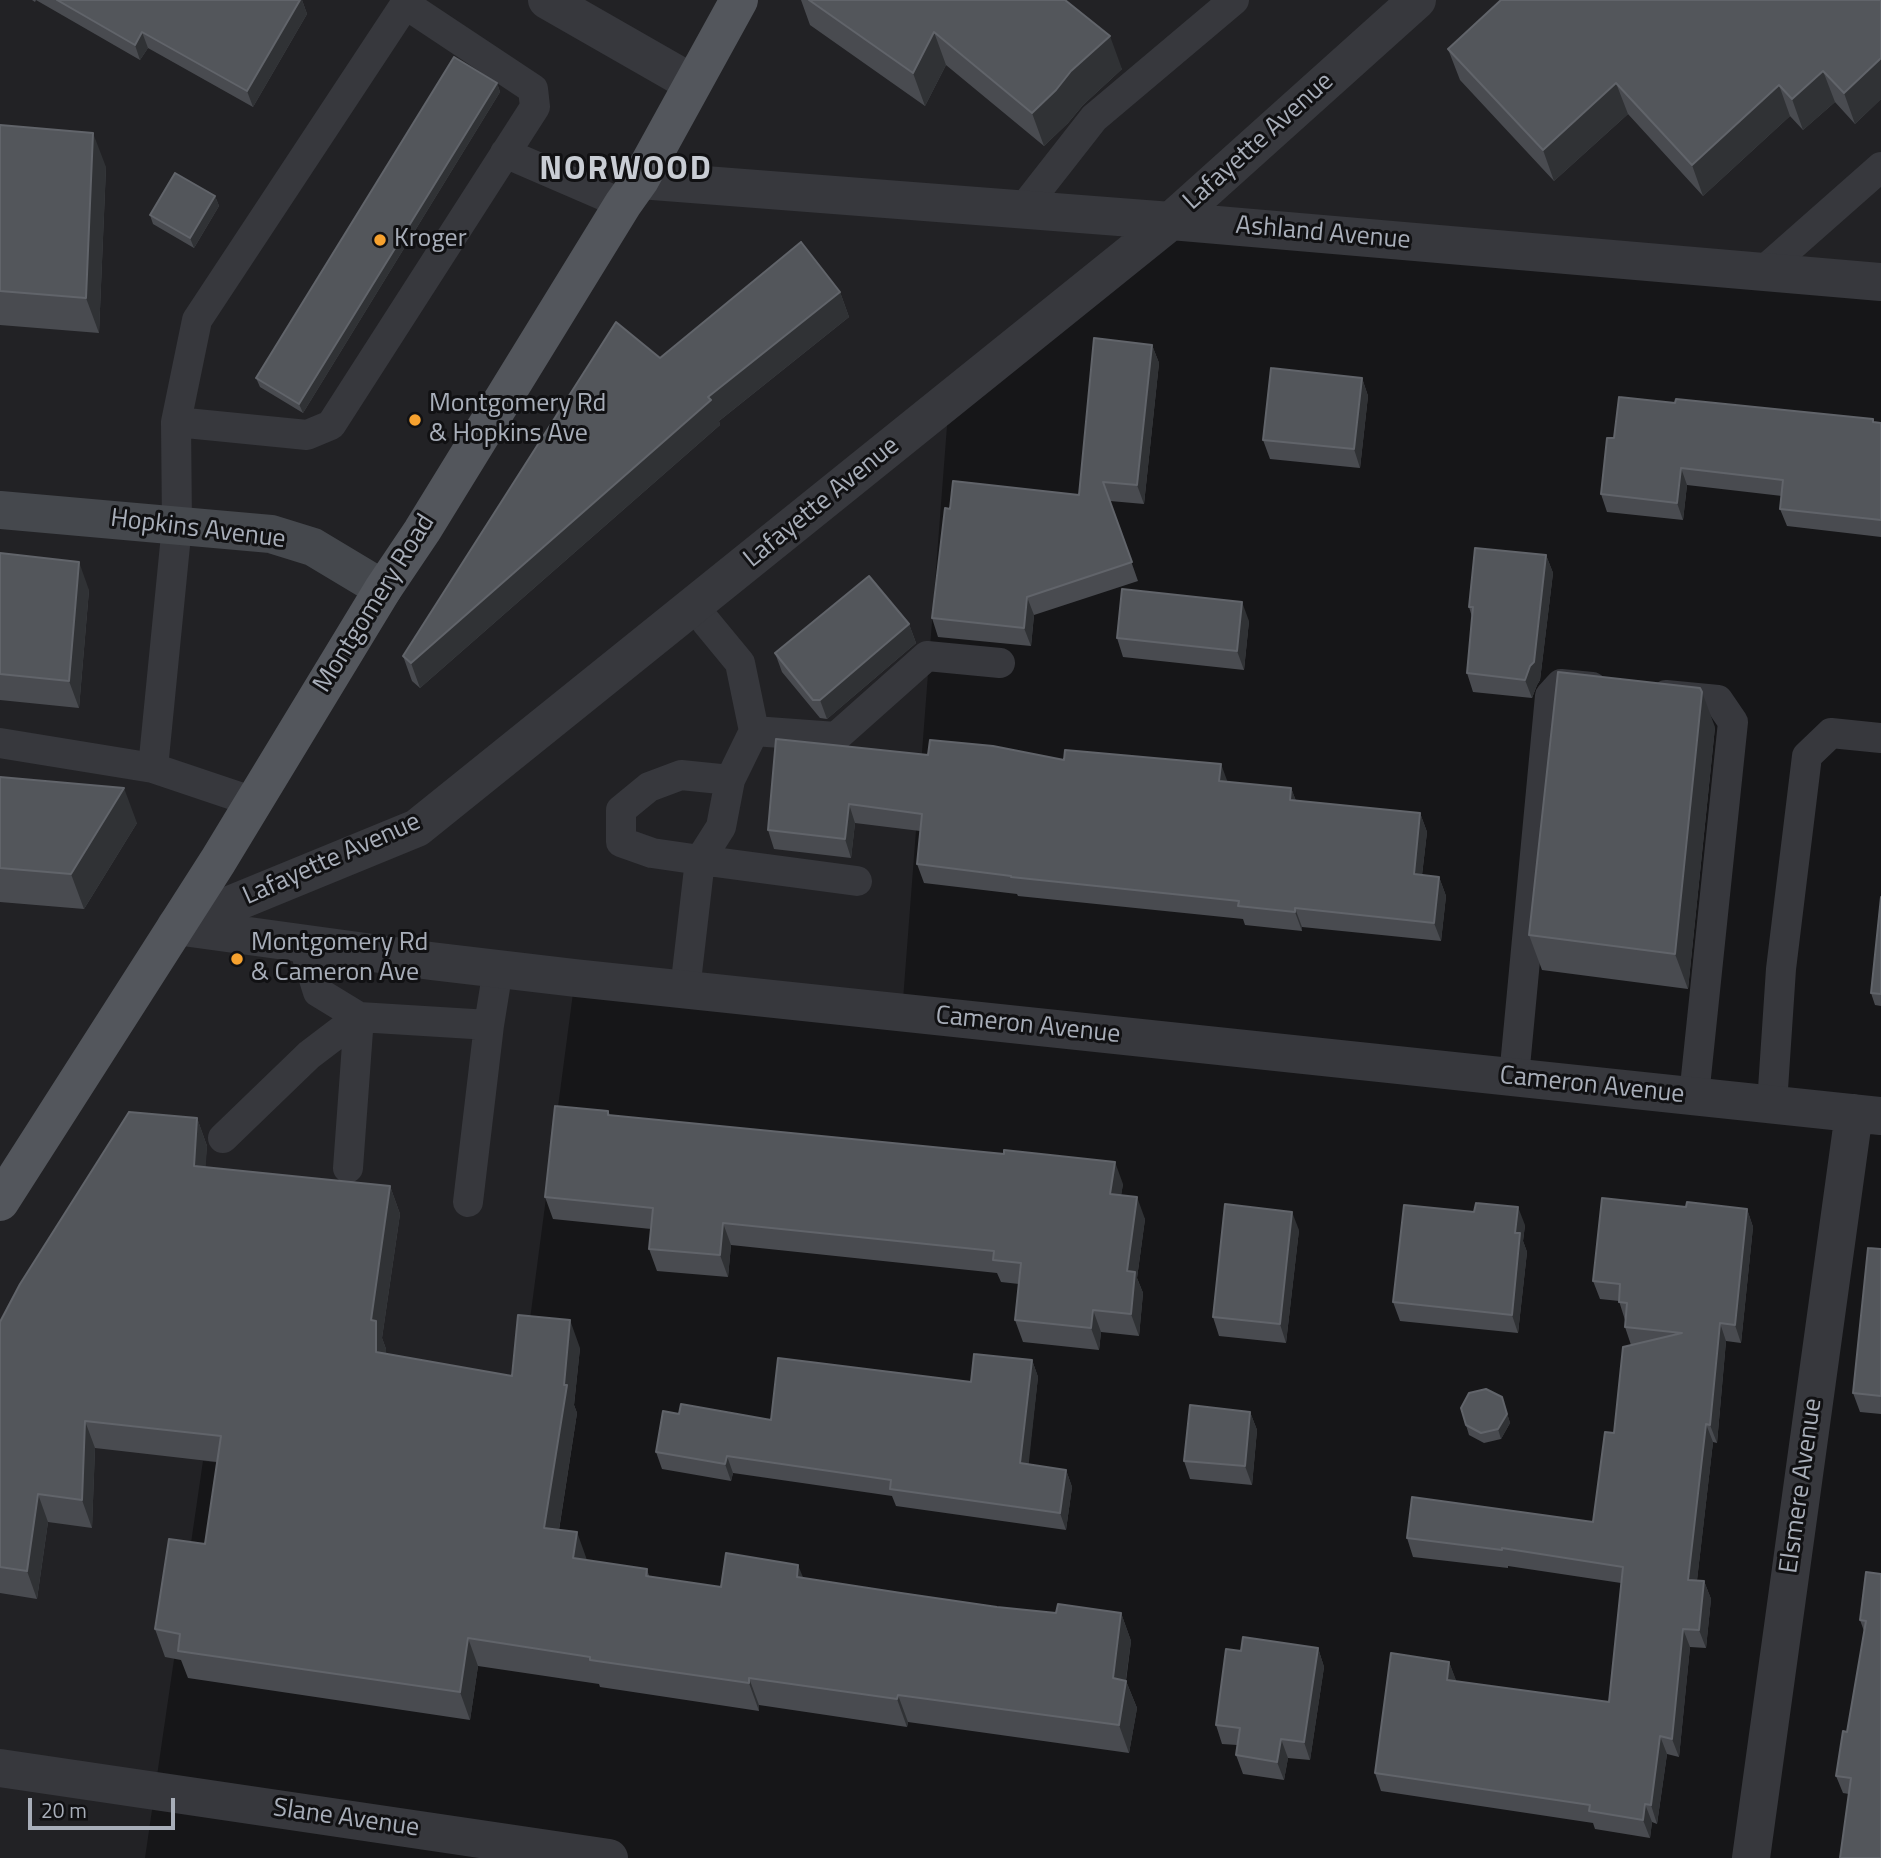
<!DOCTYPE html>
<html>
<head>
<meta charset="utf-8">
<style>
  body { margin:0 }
  #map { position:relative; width:1881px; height:1858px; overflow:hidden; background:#161618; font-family:"Titillium Web",sans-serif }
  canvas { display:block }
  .scale { position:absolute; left:28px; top:1798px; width:147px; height:32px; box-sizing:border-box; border:4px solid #a8aeb9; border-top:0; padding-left:9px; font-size:21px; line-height:24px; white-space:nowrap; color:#a8aeb9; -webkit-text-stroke:5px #111113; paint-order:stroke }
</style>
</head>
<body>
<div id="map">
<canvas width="1881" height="1858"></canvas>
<div class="scale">20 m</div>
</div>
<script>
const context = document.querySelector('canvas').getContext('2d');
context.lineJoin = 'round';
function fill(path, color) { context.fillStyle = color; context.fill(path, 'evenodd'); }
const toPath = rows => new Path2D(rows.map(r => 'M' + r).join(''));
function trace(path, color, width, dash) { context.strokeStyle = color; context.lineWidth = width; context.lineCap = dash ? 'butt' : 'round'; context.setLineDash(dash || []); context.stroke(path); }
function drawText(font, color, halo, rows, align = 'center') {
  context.font = font + ' "Titillium Web",sans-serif'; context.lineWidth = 6; context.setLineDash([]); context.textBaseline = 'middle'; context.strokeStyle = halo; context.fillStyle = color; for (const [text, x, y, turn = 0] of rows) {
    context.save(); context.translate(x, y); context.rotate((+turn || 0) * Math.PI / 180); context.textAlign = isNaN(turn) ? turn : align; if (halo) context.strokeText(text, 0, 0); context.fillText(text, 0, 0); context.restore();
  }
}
fill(toPath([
  [0,0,1881,0,1881,282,1171,221,949,400,902,1013,575,978,519,1403,285,1470,203,1461,145,1858,0,1858]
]), '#222225');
trace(toPath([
  [505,153,623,204],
  [1022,210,1094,118,1234,0],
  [1762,272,1881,167],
  [176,422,307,435,331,425,535,107,533,89,405,4],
  [693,606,740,663,754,731],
  [1666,695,1718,700,1733,722,1694,1096],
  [0,743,153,768,254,802],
  [153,768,177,525,176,422,197,320,408,0],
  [857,881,700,860,721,827,730,780,754,731,836,737,927,656,1000,663],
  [303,944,318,992,359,1017,348,1168],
  [685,990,700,860,652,853,621,842,621,810,649,787,681,775,730,780],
  [489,1025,498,969],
  [1514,1077,1550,696,1561,684,1592,687],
  [1772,1104,1781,969,1807,756,1831,733,1881,738],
  [223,1138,309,1055,359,1017,489,1025,468,1202]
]), '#37383d', 30);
trace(toPath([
  [547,0,692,83],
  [640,180,1171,221,1881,282],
  [176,926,431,961,575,978,1881,1116],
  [178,926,417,828,1171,221,1417,0],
  [0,1768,609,1858],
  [1751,1858,1854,1113]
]), '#37383d', 38);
trace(toPath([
  [0,510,271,534,313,547,383,589]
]), '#45484d', 38);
trace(toPath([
  [0,1202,218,861,383,589,422,531,623,204,640,180,739,0]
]), '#53565c', 38);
fill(toPath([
  [32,0,302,0,307,14,253,107,148,48,140,60,36,0,35,2],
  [801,0,1065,0,1122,69,1083,105,1068,123,1044,146,946,65,925,106,810,25],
  [1881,0,1881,99,1855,124,1835,102,1803,130,1790,116,1703,196,1628,114,1554,181,1460,80,1448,49],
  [497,83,500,92,303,413,260,387,256,378],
  [0,125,106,167,99,333,0,325],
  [215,196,219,206,194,248,153,224,150,215],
  [840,292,849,317,719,421,720,425,420,688,412,681,403,656,660,358],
  [1152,345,1159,363,1144,504,1110,501,1138,581,1034,615,1031,646,938,637,932,618,950,509,1079,495],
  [1362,378,1368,396,1360,468,1270,459,1263,440],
  [1675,403,1881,423,1881,537,1787,526,1780,509,1782,496,1687,485,1683,520,1607,512,1601,494,1614,438],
  [0,553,89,590,79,708,0,700],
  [1546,555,1553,573,1540,680,1537,685,1532,698,1473,692,1467,673,1472,617,1469,607],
  [1249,621,1244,670,1123,657,1117,638],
  [909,624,916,643,827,719,820,718,782,672,775,653],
  [1715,727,1688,989,1542,970,1529,935],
  [928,755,1064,760,1227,782,1291,788,1296,801,1420,813,1427,832,1422,875,1439,877,1446,896,1441,941,1302,927,1302,931,1245,925,1243,919,1018,896,1017,894,924,883,917,864,920,831,855,823,851,858,774,849,768,830],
  [0,777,137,823,84,909,0,902],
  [1881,897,1881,1006,1875,1005,1871,993],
  [608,1111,610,1115,1123,1184,1121,1195,1145,1219,1137,1278,1143,1293,1139,1336,1101,1332,1099,1350,1023,1342,1015,1320,1019,1284,1001,1282,997,1273,731,1245,728,1277,657,1271,649,1249,651,1229,553,1219,545,1197],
  [197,1118,207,1146,205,1167,390,1186,400,1214,382,1338,386,1349,386,1354,512,1376,580,1348,574,1405,577,1413,559,1530,587,1560,647,1569,649,1576,721,1587,803,1578,997,1607,1056,1613,1121,1613,1131,1641,1126,1681,1137,1708,1129,1753,908,1722,907,1727,759,1705,759,1711,600,1687,599,1684,478,1666,470,1720,188,1678,181,1660,165,1657,155,1629,205,1544,217,1462,95,1448,92,1528,48,1522,37,1599,0,1593,0,1322],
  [1686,1207,1747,1209,1753,1227,1741,1343,1726,1341,1717,1443,1713,1442,1697,1580,1704,1581,1711,1599,1706,1648,1690,1647,1679,1757,1667,1754,1657,1824,1652,1822,1650,1838,1595,1829,1593,1823,1381,1791,1375,1773,1449,1662,1456,1681,1609,1702,1621,1583,1508,1566,1508,1568,1413,1557,1407,1538,1593,1522,1614,1433,1631,1345,1625,1327,1625,1320,1619,1301,1600,1299,1593,1281],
  [1525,1225,1523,1241,1527,1252,1518,1333,1400,1321,1393,1302],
  [1299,1230,1286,1343,1219,1336,1213,1317],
  [1881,1249,1881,1414,1860,1412,1853,1393],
  [1032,1360,1038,1377,1028,1464,1066,1470,1072,1487,1066,1530,896,1506,892,1496,733,1473,731,1481,662,1469,656,1452,679,1414,771,1420,971,1382],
  [1502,1397,1510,1423,1501,1439,1484,1443,1469,1435,1466,1425],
  [1250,1412,1257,1430,1252,1485,1190,1479,1184,1461],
  [1881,1574,1849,1794,1843,1793,1836,1776,1847,1732,1864,1631,1860,1620],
  [1318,1648,1324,1667,1310,1760,1288,1758,1284,1780,1243,1774,1236,1755,1237,1745,1222,1744,1216,1725,1241,1651]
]), '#494b50');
fill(toPath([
  [300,0,302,0,307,14,253,107,247,91],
  [142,32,148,48,140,60,135,45],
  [934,32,946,65,925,106,913,73],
  [1110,36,1122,69,1083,105,1068,123,1044,146,1032,113,1071,71],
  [1881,58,1881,99,1855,124,1844,93],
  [1823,71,1835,102,1803,130,1792,99],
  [497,83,500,92,303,413,299,404],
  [1616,83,1628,114,1554,181,1543,150],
  [1779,85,1790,116,1703,196,1692,165],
  [93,133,106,167,99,333,86,298],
  [215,196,219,206,194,248,190,238],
  [840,292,849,317,719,421,720,425,420,688,411,663,708,397],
  [1152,345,1159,363,1144,504,1137,485],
  [1362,378,1368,396,1360,468,1354,449],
  [1681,468,1687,485,1683,520,1677,503],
  [1546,555,1553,573,1540,680,1537,685,1532,698,1525,680],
  [79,562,89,590,79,708,69,681],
  [1027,597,1034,615,1031,646,1024,628],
  [1242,602,1249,621,1244,670,1237,651],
  [909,624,916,643,827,719,820,700],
  [1702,692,1715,727,1688,989,1675,954],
  [1221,764,1228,783,1219,781],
  [124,788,137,823,84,909,71,874],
  [1291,788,1298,806,1290,800],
  [849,804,855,823,851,858,845,839],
  [1420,813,1427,832,1420,892,1414,874],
  [1439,877,1446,896,1441,941,1434,923],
  [1295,908,1302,927,1302,931,1295,912],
  [197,1118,207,1146,204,1194,194,1166],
  [1115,1162,1123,1184,1118,1215,1110,1194],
  [390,1186,400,1214,382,1338,386,1349,386,1379,376,1352,371,1320],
  [1137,1197,1145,1219,1137,1278,1143,1293,1139,1336,1131,1314,1127,1271],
  [1518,1207,1525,1225,1523,1241,1527,1252,1518,1333,1512,1315,1515,1233],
  [1747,1209,1753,1227,1741,1343,1735,1325],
  [1292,1212,1299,1230,1286,1343,1280,1324],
  [723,1223,731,1245,728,1277,720,1255],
  [1093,1310,1101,1332,1099,1350,1091,1328],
  [570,1320,580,1348,574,1405,577,1413,555,1555,544,1528,564,1385],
  [1720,1323,1726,1341,1717,1443,1710,1425],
  [1032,1360,1038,1377,1027,1480,1020,1463],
  [1502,1397,1510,1423,1501,1439,1498,1429],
  [1250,1412,1257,1430,1252,1485,1245,1466],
  [85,1421,95,1448,92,1528,82,1500],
  [1706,1424,1713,1442,1695,1598,1688,1580],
  [727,1456,733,1473,731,1481,725,1464],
  [1066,1470,1072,1487,1066,1530,1060,1513],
  [38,1494,48,1522,37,1599,27,1571],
  [577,1532,587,1560,583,1586,573,1558],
  [798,1565,809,1592,797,1577],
  [1704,1581,1711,1599,1706,1648,1699,1630],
  [1121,1613,1131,1641,1124,1693,1126,1681,1137,1708,1129,1753,1119,1725,1113,1678],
  [1683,1629,1690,1647,1679,1757,1672,1739],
  [468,1638,478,1666,470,1720,460,1692],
  [1318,1648,1324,1667,1310,1760,1304,1742],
  [1449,1662,1456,1680,1453,1698,1447,1680],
  [749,1678,759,1705,759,1711,749,1683],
  [898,1695,908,1722,907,1727,897,1699],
  [1660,1736,1667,1754,1657,1824,1651,1805],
  [1281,1739,1288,1758,1284,1780,1277,1762],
  [1645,1804,1652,1822,1650,1838,1643,1820]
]), '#303235');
const building = toPath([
  [57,0,300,0,247,91,142,32,135,45,57,0],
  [809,0,1065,0,1110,36,1071,71,1056,90,1032,113,934,32,913,73,809,0],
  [1501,0,1881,0,1881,58,1844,93,1823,71,1792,99,1779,85,1692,165,1616,83,1543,150,1448,49,1501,0],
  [454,57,497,83,299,404,256,378,454,57],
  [0,125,93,133,86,298,0,291,0,125],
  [175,173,215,196,190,238,150,215,175,173],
  [801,242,840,292,708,397,711,400,411,663,403,656,616,322,660,358,801,242],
  [1094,338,1152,345,1137,485,1103,482,1132,562,1027,597,1024,628,932,618,945,508,950,509,953,481,1079,495,1094,338],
  [1271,368,1362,378,1354,449,1263,440,1271,368],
  [1619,397,1675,403,1676,399,1873,419,1873,422,1881,423,1881,520,1780,509,1783,480,1681,468,1677,503,1601,494,1607,438,1614,438,1619,397],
  [1475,548,1546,555,1534,662,1530,666,1525,680,1467,673,1473,607,1469,607,1475,548],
  [0,553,79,562,69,681,0,674,0,553],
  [869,576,909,624,820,700,813,700,775,653,869,576],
  [1122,589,1242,602,1237,651,1117,638,1122,589],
  [1558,672,1700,688,1702,692,1675,954,1529,935,1558,672],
  [776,739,928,755,930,740,993,746,1064,760,1065,750,1221,764,1219,781,1291,788,1290,800,1420,813,1414,874,1439,877,1434,923,1295,908,1295,912,1238,906,1239,901,1011,877,1011,876,917,864,922,814,849,804,845,839,768,830,776,739],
  [0,777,124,788,71,874,0,868,0,777],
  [1881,897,1881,994,1871,993,1881,897],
  [555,1106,608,1111,608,1115,1004,1154,1004,1150,1115,1162,1110,1194,1137,1197,1127,1271,1135,1272,1131,1314,1093,1310,1091,1328,1015,1320,1021,1263,993,1260,994,1251,723,1223,720,1255,649,1249,653,1208,545,1197,555,1106],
  [129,1112,197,1118,194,1166,390,1186,371,1320,376,1321,376,1352,512,1376,518,1315,570,1320,564,1385,567,1385,544,1528,577,1532,573,1558,647,1569,646,1576,721,1587,726,1553,798,1565,797,1577,901,1593,997,1607,1056,1613,1058,1604,1121,1613,1113,1678,1126,1681,1119,1725,898,1695,897,1699,749,1678,749,1683,590,1660,590,1657,468,1638,460,1692,178,1651,180,1634,155,1629,169,1539,205,1544,221,1436,85,1421,82,1500,38,1494,27,1571,0,1567,0,1322,20,1284,129,1112],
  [1602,1198,1686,1207,1687,1202,1747,1209,1735,1325,1720,1323,1710,1425,1706,1424,1688,1580,1704,1581,1699,1630,1683,1629,1672,1739,1660,1736,1651,1805,1645,1804,1643,1820,1589,1811,1590,1805,1375,1773,1391,1653,1449,1662,1447,1680,1609,1702,1623,1567,1502,1548,1502,1550,1407,1538,1412,1497,1593,1522,1605,1432,1614,1433,1623,1347,1682,1333,1625,1327,1627,1303,1619,1302,1620,1284,1593,1281,1602,1198],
  [1476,1203,1518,1207,1515,1233,1520,1233,1512,1315,1393,1302,1404,1205,1474,1212,1476,1203],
  [1225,1204,1292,1212,1280,1324,1213,1317,1225,1204],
  [1868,1248,1881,1249,1881,1396,1853,1393,1868,1248],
  [974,1354,1032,1360,1020,1463,1066,1470,1060,1513,890,1489,891,1480,727,1456,725,1464,656,1452,663,1411,679,1414,681,1404,771,1420,778,1358,971,1382,974,1354],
  [1486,1389,1502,1397,1507,1414,1498,1429,1481,1433,1466,1425,1461,1408,1469,1393,1486,1389],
  [1190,1405,1250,1412,1245,1466,1184,1461,1190,1405],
  [1866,1572,1881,1574,1881,1858,1840,1858,1851,1778,1836,1776,1843,1731,1847,1732,1866,1621,1860,1620,1866,1572],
  [1243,1637,1318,1648,1304,1742,1281,1739,1277,1762,1236,1755,1240,1728,1216,1725,1226,1649,1241,1651,1243,1637]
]);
fill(building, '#53565b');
trace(building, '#61646a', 2);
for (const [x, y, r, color] of [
  [380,240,7,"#f7a22f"],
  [415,420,7,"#f7a22f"],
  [237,959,7,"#f7a22f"]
]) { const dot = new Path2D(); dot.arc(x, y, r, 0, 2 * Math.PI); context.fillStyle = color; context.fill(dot); trace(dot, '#111113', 2.5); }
drawText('26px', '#a8aeb9', '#111113', [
  ["Lafayette Avenue",1259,142,-42],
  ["Ashland Avenue",1323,234,5],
  ["Lafayette Avenue",822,503,-39],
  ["Hopkins Avenue",198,530,7],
  ["Montgomery Road",375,604,-58],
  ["Lafayette Avenue",332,860,-24],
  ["Cameron Avenue",1028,1026,6],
  ["Cameron Avenue",1592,1086,6],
  ["Elsmere Avenue",1802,1486,-82],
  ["Slane Avenue",346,1819,8]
]);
drawText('26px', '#a8aeb9', '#111113', [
  ["Kroger",394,240],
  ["Montgomery Rd",429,405],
  ["& Hopkins Ave",429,435],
  ["Montgomery Rd",251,944],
  ["& Cameron Ave",251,974]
], 'left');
context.letterSpacing = '2px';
drawText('bold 33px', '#c9cdd4', '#111113', [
  ["NORWOOD",626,171]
]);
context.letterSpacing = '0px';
</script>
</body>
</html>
